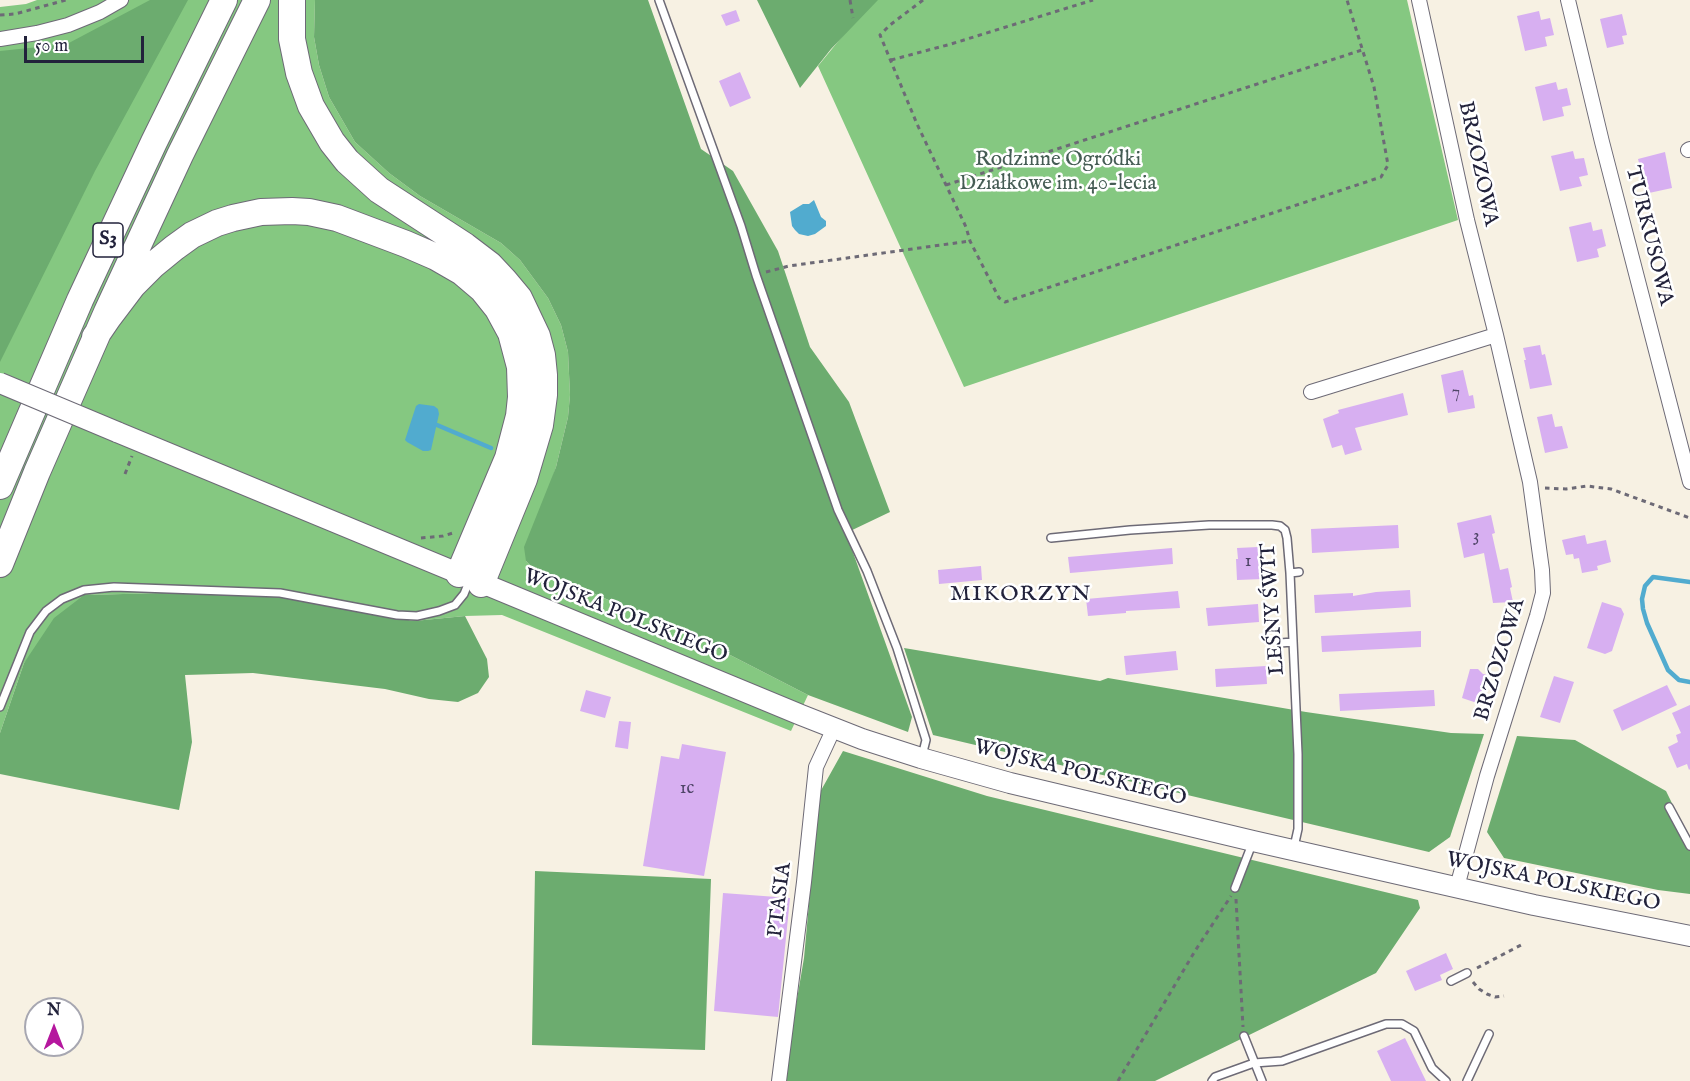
<!DOCTYPE html>
<html>
<head>
<meta charset="utf-8">
<style>
  body { margin:0 }
  #map { position:relative; width:1690px; height:1081px; overflow:hidden; background:#f7f1e3; font-family:"IM FELL English",serif }
  canvas { display:block }
  .north { position:absolute; left:24px; top:997px; width:60px; height:60px; box-sizing:border-box; background:#fff; border:2px solid #a7a7b1; border-radius:50%; rotate:0deg; font-size:16px; font-weight:700; line-height:24px; text-align:center; color:#22223b }
  .north::after { content:''; display:block; margin:auto; width:21px; height:27px; background:#b5179e; clip-path:polygon(50% 0,100% 100%,50% 72%,0 100%) }
  .scale { position:absolute; left:24px; top:36px; width:120px; height:27px; box-sizing:border-box; border:3px solid #22223b; border-top:0; padding-left:8px; font-size:18px; line-height:21px; white-space:nowrap; color:#22223b; -webkit-text-stroke:4px #fff; paint-order:stroke }
</style>
</head>
<body>
<div id="map">
<canvas width="1690" height="1081"></canvas>
<div class="north">N</div>
<div class="scale">50 m</div>
</div>
<script>
const context = document.querySelector('canvas').getContext('2d');
context.lineJoin = 'round';
function fill(path, color) { context.fillStyle = color; context.fill(path, 'evenodd'); }
const toPath = rows => new Path2D(rows.map(r => 'M' + r).join(''));
function trace(path, color, width, dash) { context.strokeStyle = color; context.lineWidth = width; context.lineCap = dash ? 'butt' : 'round'; context.setLineDash(dash || []); context.stroke(path); }
function drawText(font, color, halo, rows, align = 'center') {
  context.font = font + ' "IM FELL English",serif'; context.lineWidth = 5; context.setLineDash([]); context.textBaseline = 'middle'; context.strokeStyle = halo; context.fillStyle = color; for (const [text, x, y, turn = 0] of rows) {
    context.save(); context.translate(x, y); context.rotate((+turn || 0) * Math.PI / 180); context.textAlign = isNaN(turn) ? turn : align; if (halo) context.strokeText(text, 0, 0); context.fillText(text, 0, 0); context.restore();
  }
}
fill(toPath([
  [37,0,315,0,314,37,319,65,329,97,355,142,389,173,420,196,501,243,520,260,548,298,561,325,568,352,570,395,568,417,556,467,526,561,532,567,699,639,808,695,791,731,502,615,465,616,414,621,279,597,162,593,85,595,24,663,0,733,0,7,26,4],
  [872,0,1407,0,1458,220,964,387,818,66]
]), '#85c881');
fill(toPath([
  [150,0,188,0,95,171,0,362,0,51,67,44],
  [315,0,648,0,701,149,733,171,778,251,810,347,849,402,890,512,846,533,912,717,908,732,808,695,699,639,532,567,526,561,524,547,556,467,568,417,570,395,568,352,561,325,548,298,520,260,501,243,420,196,389,173,355,142,329,97,319,65,314,37],
  [757,0,878,0,831,49,800,88],
  [162,593,279,597,414,621,465,616,487,659,489,677,478,693,458,702,429,699,385,689,253,673,185,675,192,742,179,810,0,774,0,733,24,663,54,618,84,595],
  [904,648,1100,681,1108,678,1306,712,1451,733,1484,734,1450,837,1429,852,933,735],
  [1517,736,1575,740,1666,791,1690,840,1690,894,1658,890,1504,858,1487,832],
  [843,751,987,796,1418,900,1420,908,1376,973,1155,1081,783,1081,804,958,819,794],
  [535,871,711,879,705,1050,532,1045]
]), '#6cac6f');
fill(toPath([
  [814,200,821,217,826,221,826,226,815,234,808,236,799,234,795,230,792,226,790,212,803,204,809,204],
  [419,404,434,406,438,409,439,414,431,450,428,451,423,451,407,442,405,440,416,406]
]), '#51abcf');
trace(toPath([
  [437,425,491,448],
  [1690,582,1653,577,1645,586,1642,599,1643,609,1647,623,1668,670,1679,680,1690,682]
]), '#51abcf', 4.5);
fill(toPath([
  [736,10,740,21,726,26,721,15],
  [1539,11,1541,20,1550,18,1554,35,1545,37,1547,46,1525,51,1517,16],
  [1622,14,1627,35,1622,36,1624,44,1607,48,1600,19],
  [740,72,751,98,730,107,719,81],
  [1556,82,1558,90,1567,88,1571,105,1562,107,1564,116,1543,121,1535,87],
  [1573,151,1575,159,1584,158,1588,175,1579,177,1582,186,1560,191,1551,156],
  [1665,152,1672,188,1649,193,1646,178,1643,179,1638,159],
  [1591,222,1593,231,1602,229,1606,246,1597,249,1599,257,1577,262,1569,227],
  [1540,345,1542,355,1545,354,1552,385,1530,389,1524,360,1526,360,1523,348],
  [1463,370,1469,396,1473,395,1475,408,1448,413,1441,375],
  [1403,393,1408,415,1355,428,1362,450,1345,455,1342,445,1332,448,1323,419,1339,413,1338,410],
  [1552,414,1555,427,1562,426,1568,448,1545,453,1537,417],
  [1491,515,1495,533,1492,534,1500,570,1508,568,1512,587,1510,588,1513,602,1493,603,1484,553,1464,558,1457,523],
  [1398,525,1399,548,1312,553,1311,529],
  [1585,535,1587,544,1606,540,1611,562,1597,566,1598,570,1582,573,1579,558,1574,559,1573,554,1566,555,1562,540],
  [1258,547,1259,565,1262,565,1263,579,1237,580,1236,559,1238,559,1237,548],
  [1172,548,1173,564,1070,573,1068,557],
  [981,566,982,580,939,584,938,570],
  [1410,590,1411,607,1315,613,1314,595,1353,593,1353,596,1376,592],
  [1178,591,1180,608,1126,611,1126,613,1088,616,1086,599],
  [1602,602,1621,608,1624,614,1612,651,1605,654,1587,648],
  [1258,604,1259,622,1208,626,1206,608],
  [1421,631,1421,647,1322,652,1321,636],
  [1176,651,1178,670,1126,675,1124,656],
  [1266,666,1267,684,1216,687,1215,669],
  [1470,669,1478,669,1483,674,1488,675,1477,703,1462,698],
  [1554,676,1574,682,1560,723,1540,717],
  [1667,685,1677,705,1622,731,1613,710],
  [586,690,611,697,605,718,580,711],
  [1434,690,1435,706,1340,711,1339,694],
  [1690,705,1690,769,1689,770,1687,764,1677,768,1668,747,1678,742,1676,735,1681,733,1672,713],
  [619,721,631,722,628,749,615,747],
  [682,744,726,752,704,876,643,866,661,756,679,759],
  [723,893,790,898,778,1017,714,1011],
  [1446,953,1453,969,1440,975,1442,980,1415,991,1406,971],
  [1405,1038,1426,1081,1391,1081,1377,1051]
]), '#d7aff1');
const lane = toPath([
  [659,0,741,226,756,275,838,510,867,571,897,648,926,740,922,756],
  [1051,538,1130,530,1209,525,1272,525,1280,526,1285,530,1287,538,1290,573,1298,754,1298,829,1294,847],
  [1290,573,1299,572],
  [1280,643,1293,642],
  [0,707,30,632,46,611,62,599,84,590,114,587,280,593,397,615,417,616,439,611,455,605,464,594,470,579],
  [1669,807,1690,846],
  [1235,888,1252,844],
  [1451,981,1467,973],
  [1244,1036,1262,1081],
  [1212,1081,1215,1077,1254,1063,1282,1061,1386,1024,1402,1024,1414,1031,1432,1068,1446,1081],
  [1467,1081,1489,1034]
]);
const street = toPath([
  [1419,0,1467,220,1496,335,1530,482,1542,570,1543,593,1537,616,1487,776,1457,887],
  [1568,0,1602,142,1690,482],
  [0,39,37,33,68,25,100,12,121,0],
  [1688,150,1690,149],
  [1311,392,1496,335],
  [779,1081,804,882,816,767,834,728]
]);
const secondary = toPath([
  [117,432,801,715,862,739,921,758,1010,783,1253,841,1534,905,1690,936]
]);
const highway = toPath([
  [292,0,292,39,299,73,311,106,332,142,347,161,379,190,465,246,490,265,504,280,519,298,537,336,542,355,544,375,544,395,540,425,524,479,481,584],
  [95,337,108,318,133,285,152,266,174,248,192,235,217,223,233,218,261,212,292,211,309,212,337,218,406,244,436,257,462,272,482,289,498,309,511,333,520,367,521,397,519,416,508,458,459,574],
  [0,486,80,300,154,142,224,0],
  [0,564,37,472,107,312,180,155,257,0]
]);
trace(lane, '#6d6a76', 10);
trace(street, '#6d6a76', 16);
trace(secondary, '#6d6a76', 22);
trace(highway, '#6d6a76', 28);
trace(toPath([
  [850,0,853,18],
  [923,0,890,25,880,35,917,124,966,227,970,241,999,298,1005,302,1381,177,1388,165,1374,87,1347,0],
  [0,15,15,14,66,0],
  [891,60,951,44,1093,0],
  [946,185,1362,50],
  [766,272,789,266,970,241],
  [125,474,132,456],
  [1545,488,1566,489,1587,486,1611,489,1690,518],
  [421,538,443,536,453,533],
  [1236,899,1243,1027],
  [1477,968,1523,944],
  [1473,982,1479,989,1487,994,1495,997,1504,996],
  [1118,1081,1195,951,1231,896]
]), '#6d6a76', 3, [4.5, 4.5]);
trace(lane, '#fff', 7);
trace(street, '#fff', 14);
trace(secondary, '#fff', 20);
trace(highway, '#fff', 26);
const secondaryBridge = toPath([
  [0,383,117,432]
]);
trace(secondaryBridge, '#6d6a76', 22, []);
trace(secondaryBridge, '#fff', 20);
drawText('18px', '#4f4568', null, [
  ["7",1456,393],
  ["3",1476,537],
  ["1",1248,562],
  ["1c",687,789]
]);
for (const [x, y, w] of [
  [108,240,30]
]) { const box = new Path2D(); box.roundRect(x - w / 2, y - 17, w, 34, 4.5); context.fillStyle = '#fff'; context.fill(box); trace(box, '#22223b', 1.5); }
drawText('bold 20px', '#22223b', null, [
  ["S3",108,240]
]);
drawText('21px', '#455c54', '#fff', [
  ["Rodzinne Ogródki",1058,161],
  ["Działkowe im. 40-lecia",1058,185]
]);
drawText('21px', '#22223b', '#fff', [
  ["BRZOZOWA",1477,164,78],
  ["TURKUSOWA",1648,236,76],
  ["LEŚNY ŚWIT",1274,609,-94],
  ["WOJSKA POLSKIEGO",625,617,22],
  ["BRZOZOWA",1501,660,-73],
  ["WOJSKA POLSKIEGO",1080,774,14],
  ["WOJSKA POLSKIEGO",1553,883,12],
  ["PTASIA",781,900,-83]
]);
context.letterSpacing = '1.5px';
drawText('22px', '#22223b', '#fff', [
  ["MIKORZYN",1021,595]
]);
context.letterSpacing = '0px';
</script>
</body>
</html>
